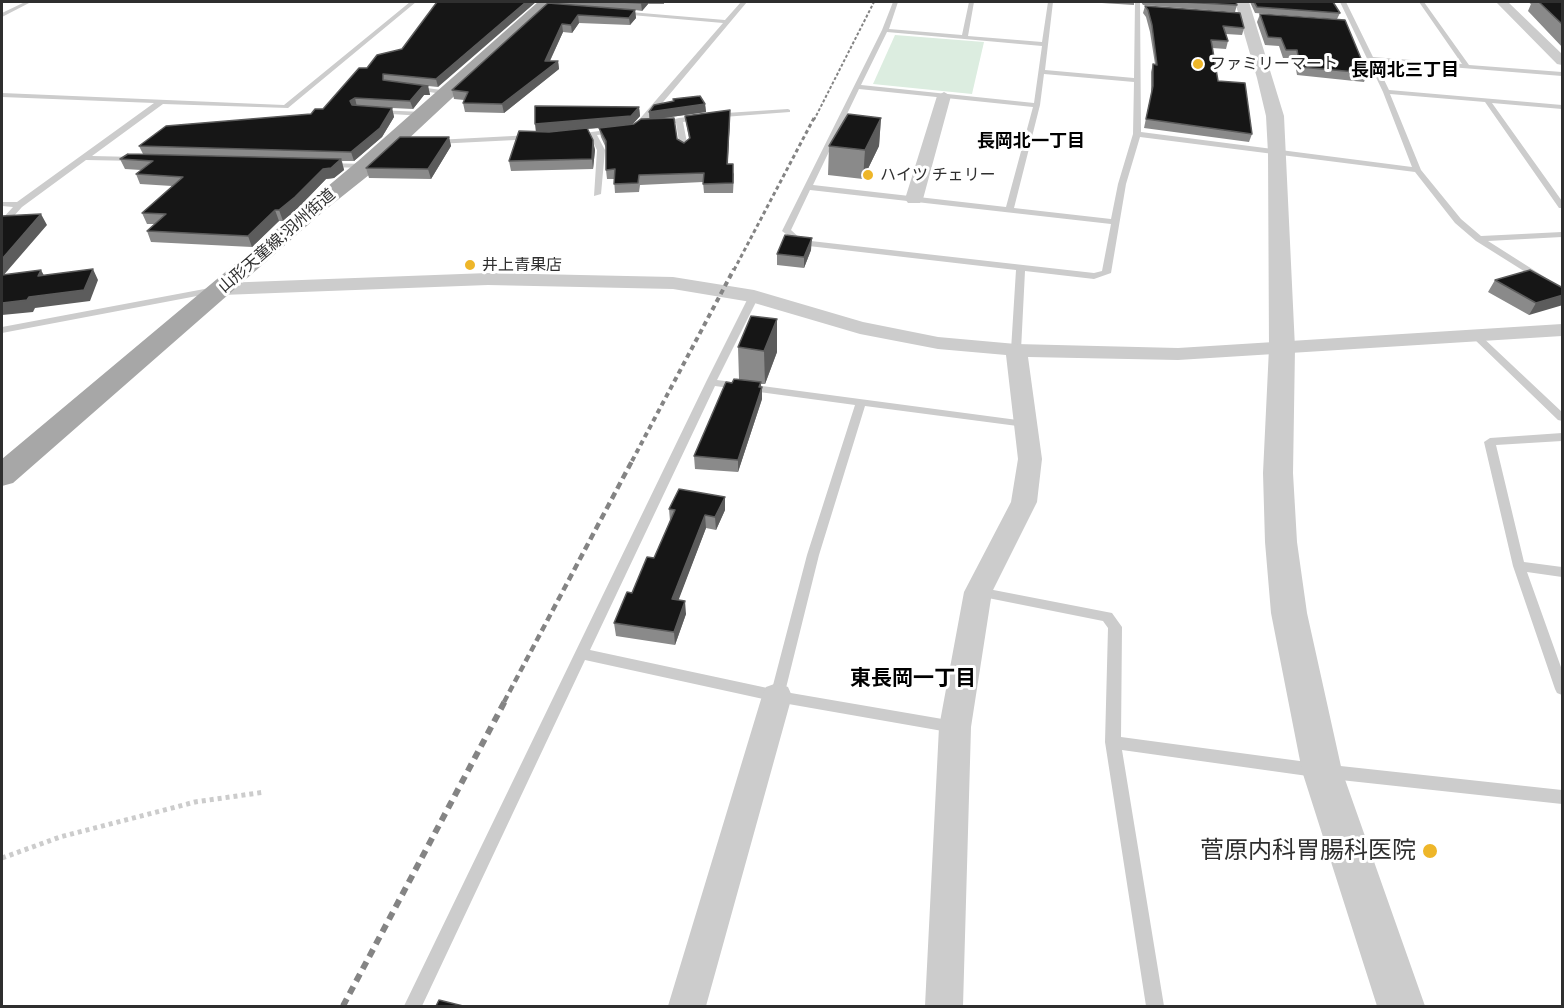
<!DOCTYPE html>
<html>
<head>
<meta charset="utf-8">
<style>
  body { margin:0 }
  #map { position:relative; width:1564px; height:1008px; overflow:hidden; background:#fff; font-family:"IBM Plex Sans",sans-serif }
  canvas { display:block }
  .frame { position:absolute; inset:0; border:3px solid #2f2f2f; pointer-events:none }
</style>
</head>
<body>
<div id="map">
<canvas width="1564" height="1008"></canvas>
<div class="frame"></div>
</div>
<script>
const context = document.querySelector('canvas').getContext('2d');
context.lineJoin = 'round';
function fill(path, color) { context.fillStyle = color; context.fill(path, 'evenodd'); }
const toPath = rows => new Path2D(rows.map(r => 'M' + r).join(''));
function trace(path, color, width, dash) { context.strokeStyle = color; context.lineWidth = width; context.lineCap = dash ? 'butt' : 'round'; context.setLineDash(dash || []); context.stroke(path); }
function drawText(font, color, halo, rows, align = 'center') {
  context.font = font + ' "IBM Plex Sans","Noto Sans JP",sans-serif'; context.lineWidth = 6; context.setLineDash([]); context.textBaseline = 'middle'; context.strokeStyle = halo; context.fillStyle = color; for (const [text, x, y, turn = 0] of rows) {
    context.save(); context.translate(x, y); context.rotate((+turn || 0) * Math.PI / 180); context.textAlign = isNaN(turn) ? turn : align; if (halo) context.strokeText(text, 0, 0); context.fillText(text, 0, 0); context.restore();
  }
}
fill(toPath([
  [895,35,984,42,972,94,873,84]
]), '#dcede0');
trace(toPath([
  [2,858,60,837,195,802,265,792]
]), '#ccc', 5, [4, 4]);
fill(toPath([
  [25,2,31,2,2,17,2,13,25,2],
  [410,2,416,2,288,108,163,104,92,156,136,157,140,159,139,161,86,160,22,207,5,226,2,226,2,219,13,207,2,206,2,202,17,202,154,103,2,97,2,93,284,105,410,2],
  [741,2,747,2,643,126,636,131,630,131,630,127,637,122,723,23,620,14,618,11,725,20,741,2],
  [893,2,898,2,889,29,962,35,969,2,974,2,968,36,1042,42,1048,2,1053,2,1045,70,1134,78,1135,2,1140,2,1141,132,1412,167,1383,92,1340,2,1346,2,1373,57,1462,64,1419,2,1424,2,1469,65,1562,72,1562,76,1375,61,1389,90,1562,105,1562,109,1492,103,1562,201,1562,208,1559,208,1485,102,1390,94,1421,170,1461,219,1481,236,1562,232,1562,237,1488,241,1562,288,1562,295,1476,241,1455,223,1415,172,1140,137,1126,184,1111,273,1094,279,1025,271,1021,350,1016,353,1012,352,1011,350,1016,270,800,245,782,231,882,30,893,2],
  [887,32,1042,46,1034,103,861,85,887,32],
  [1044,74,1134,82,1133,134,1118,184,1111,219,1014,208,1040,105,1044,74],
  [859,89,1033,107,1006,207,813,185,859,89],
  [810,190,1111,224,1102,271,1094,273,802,240,791,230,810,190],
  [413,86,448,91,451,93,448,95,411,89,410,88,413,86],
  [788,109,790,110,790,112,710,118,683,122,688,148,684,150,680,148,676,123,659,126,655,124,679,118,710,114,788,109],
  [376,110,424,112,428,114,424,116,374,113,372,112,376,110],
  [615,129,619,131,618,133,597,135,605,150,601,194,594,196,597,150,590,136,576,138,572,136,576,134,615,129],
  [532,135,535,135,535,139,436,144,432,142,436,140,532,135],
  [324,163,366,164,370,166,366,168,327,167,324,167,324,163],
  [215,287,218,288,218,292,2,333,2,327,215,287],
  [754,293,759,296,717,380,1025,421,1030,424,1025,427,865,406,819,555,785,692,954,721,959,723,961,727,959,731,954,733,777,702,585,660,422,1006,404,1006,706,382,749,296,754,293],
  [715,386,855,405,807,555,772,689,590,650,715,386],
  [1476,333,1479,334,1562,412,1562,421,1558,420,1473,338,1471,336,1476,333],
  [1562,433,1562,441,1496,445,1524,562,1562,567,1562,577,1527,572,1562,670,1562,695,1557,693,1555,689,1513,566,1484,442,1490,438,1562,433],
  [978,587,1112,613,1122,627,1121,737,1322,764,1562,790,1562,804,1322,778,1122,750,1164,1006,1146,1006,1105,742,1108,628,1103,621,973,595,971,592,973,589,978,587]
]), '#ccc');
fill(toPath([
  [1496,2,1508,2,1562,54,1562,65,1557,64,1496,2],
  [944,92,951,96,923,199,920,203,908,203,905,199,937,96,944,92],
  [488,273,673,277,754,290,863,322,938,337,1016,344,1178,348,1562,324,1562,336,1178,360,1028,357,1042,459,1037,502,992,592,971,727,963,1006,925,1006,939,727,964,592,1011,502,1018,459,1006,355,938,349,860,334,751,302,673,289,488,285,222,295,215,293,212,289,215,285,222,283,488,273],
  [777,683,788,687,792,696,706,1006,668,1006,762,696,766,687,777,683]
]), '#ccc');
fill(toPath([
  [1235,2,1249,2,1284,116,1295,348,1293,473,1297,542,1307,613,1342,771,1425,1006,1377,1006,1302,771,1271,613,1265,542,1263,473,1269,348,1268,153,1266,116,1257,78,1235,2]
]), '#ccc');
fill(toPath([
  [538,2,555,2,374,171,325,210,13,483,2,486,2,459,358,161,538,2]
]), '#a7a7a7');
trace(toPath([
  [814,120,874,2]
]), '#848484', 2, [3, 2]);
trace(toPath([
  [734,270,814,118]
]), '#848484', 3, [4, 3]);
trace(toPath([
  [632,461,734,269]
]), '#848484', 4, [5, 4]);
trace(toPath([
  [504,702,633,459]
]), '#848484', 4.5, [7, 4.5]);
trace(toPath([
  [343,1006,505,701]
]), '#848484', 6, [8, 6]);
fill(toPath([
  [437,2,438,87,428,86,430,95,424,95,413,109,392,108,394,117,382,137,354,161,342,161,344,170,334,178,326,179,299,207,283,221,279,221,252,247,151,242,147,231,155,224,147,224,142,213,172,186,140,184,136,174,141,170,125,169,120,159,143,154,139,146,311,114,323,109,367,68,402,49],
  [556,2,664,2,664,4,648,4,642,11,635,10,636,18,630,25,579,23,572,33,563,32,550,61,558,61,559,69,504,113,465,112,463,103,464,100,454,99,452,90,556,4],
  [1086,2,1134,2,1134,5],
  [1141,2,1236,2,1237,5,1235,12,1143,5],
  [1250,2,1333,2,1340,13,1337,19,1255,13],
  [1528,2,1563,2,1563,48,1528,11,1531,4],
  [1145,6,1244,28,1242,35,1226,34,1228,41,1226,49,1212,48,1218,81,1252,134,1249,142,1144,128,1151,94,1151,72,1153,64,1155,64,1150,32,1146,17,1143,13],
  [1260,14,1367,73,1364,82,1297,75,1294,58,1283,58,1279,46,1265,45,1257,22],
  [673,99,705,104,706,112,663,118,677,139,684,143,689,139,685,116,730,110,728,164,734,174,733,193,704,193,703,182,640,185,639,192,615,193,614,179,607,179,606,170,606,148,601,137,599,128,613,127,588,129,595,150,593,169,511,171,509,161,536,132,639,107,640,116,632,125,649,119,649,112,673,101],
  [881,118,879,146,863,179,828,175,829,146],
  [449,137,451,146,431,179,369,178,366,168],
  [811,250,804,268,777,265,777,254],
  [1495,280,1563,288,1529,315,1488,292],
  [777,319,777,352,765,384,761,384,762,399,738,472,695,469,694,456,732,383,739,379,738,347],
  [669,509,725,510,716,530,706,528,678,600,686,614,675,645,616,636,614,623,654,558,670,521]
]), '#8a8a8a');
fill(toPath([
  [526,2,536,2,438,87,436,79],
  [643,2,648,2,648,4,642,11,641,3],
  [635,10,636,18,630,25,629,18],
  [578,15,579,23,572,33,571,25],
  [562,24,563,32,546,69,545,61],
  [558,61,559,69,504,113,502,104],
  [428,86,430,95,424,95,413,109,410,101,422,87],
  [355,98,357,107,353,110,350,101],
  [705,104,706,112,650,120,649,112],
  [639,107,640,116,632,125,536,133,535,124],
  [392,108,394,117,382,137,354,161,351,152],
  [730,110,730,119,727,174,727,164],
  [881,118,879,146,863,179,865,150],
  [449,137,451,146,431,179,428,169],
  [593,140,595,150,593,169,592,159],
  [341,159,344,170,334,178,326,179,299,207,283,221,279,210,323,169],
  [275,210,279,221,252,247,248,236],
  [41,214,47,225,2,277,2,259],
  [812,238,811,250,804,268,804,257],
  [93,269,98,280,90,301,35,308,33,312,2,315,2,303,29,297],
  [41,270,47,281,38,276],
  [1563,295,1563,305,1529,315,1536,303],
  [777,319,777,352,765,384,764,351],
  [761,382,761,390,762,387,762,399,738,472,738,460],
  [725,497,725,510,716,530,715,517],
  [705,515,706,528,674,612,672,599],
  [685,601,686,614,675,645,674,632]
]), '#5c5c5c');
const building = toPath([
  [437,2,526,2,436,79,383,74,383,80,428,86,422,87,410,101,355,98,350,101,352,105,392,108,380,128,351,152,139,146,166,126,311,114,315,109,323,109,359,68,367,68,377,55,402,49,437,2],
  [619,2,643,2,641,3,619,2],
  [1183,2,1236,2,1237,5,1183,2],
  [1254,2,1333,2,1340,13,1257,7,1254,2],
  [1539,2,1563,2,1563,25,1539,2],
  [548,3,635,10,629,18,578,15,571,25,562,24,545,61,558,61,502,104,463,103,468,92,452,90,548,3],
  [1145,6,1240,13,1244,28,1223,26,1228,41,1211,40,1218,81,1245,83,1252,134,1146,119,1153,86,1153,64,1157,65,1152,25,1148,10,1145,6],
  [1260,14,1345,20,1367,73,1300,67,1297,50,1286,50,1281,38,1268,37,1260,14],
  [700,96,705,104,649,112,654,105,674,101,673,99,700,96],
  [535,106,639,107,631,116,535,124,535,106],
  [730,110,727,164,733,164,733,183,703,184,704,173,639,175,638,183,614,184,615,169,606,170,606,141,599,128,634,124,641,119,674,118,677,139,684,143,690,138,685,116,730,110],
  [848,114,881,118,865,150,829,146,848,114],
  [587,128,593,140,592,159,509,161,519,131,549,132,587,128],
  [400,137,449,137,428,169,366,168,400,137],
  [128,154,341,159,331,168,323,169,295,197,279,210,275,210,248,236,147,231,166,214,142,213,183,177,136,174,153,161,120,159,128,154],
  [41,214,2,259,2,216,41,214],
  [785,235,812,238,804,257,777,254,785,235],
  [93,269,84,290,29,297,27,300,2,303,2,275,41,270,38,276,93,269],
  [1530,270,1563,288,1563,295,1536,303,1495,280,1530,270],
  [751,316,777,319,764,351,738,347,751,316],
  [734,379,761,382,759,387,762,387,738,460,694,456,726,382,732,383,734,379],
  [679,489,725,497,715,517,705,515,672,599,685,601,674,632,614,623,627,592,632,593,647,557,654,558,675,510,669,509,679,489],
  [439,1000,463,1006,436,1006,439,1000]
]);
fill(building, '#161616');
trace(building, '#5c5c5c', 1.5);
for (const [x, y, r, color] of [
  [1198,64,6,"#eeb629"],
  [868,175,6,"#eeb629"],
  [470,265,6,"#eeb629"],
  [1430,851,8,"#eeb629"]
]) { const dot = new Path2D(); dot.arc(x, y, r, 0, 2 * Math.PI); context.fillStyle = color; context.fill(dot); trace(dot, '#fff', 2); }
drawText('16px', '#2f2f2f', '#fff', [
  ["ファミリーマート",1210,64],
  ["ハイツ チェリー",880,175],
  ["井上青果店",482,265]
], 'left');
drawText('16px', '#2f2f2f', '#fff', [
  ["山形天童線;羽州街道",277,241,-41]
]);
drawText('bold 18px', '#000', '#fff', [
  ["長岡北三丁目",1405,71],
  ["長岡北一丁目",1031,142]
]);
drawText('bold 21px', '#000', '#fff', [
  ["東長岡一丁目",913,679]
]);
drawText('24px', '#2f2f2f', '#fff', [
  ["菅原内科胃腸科医院",1416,851]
], 'right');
</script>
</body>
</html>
